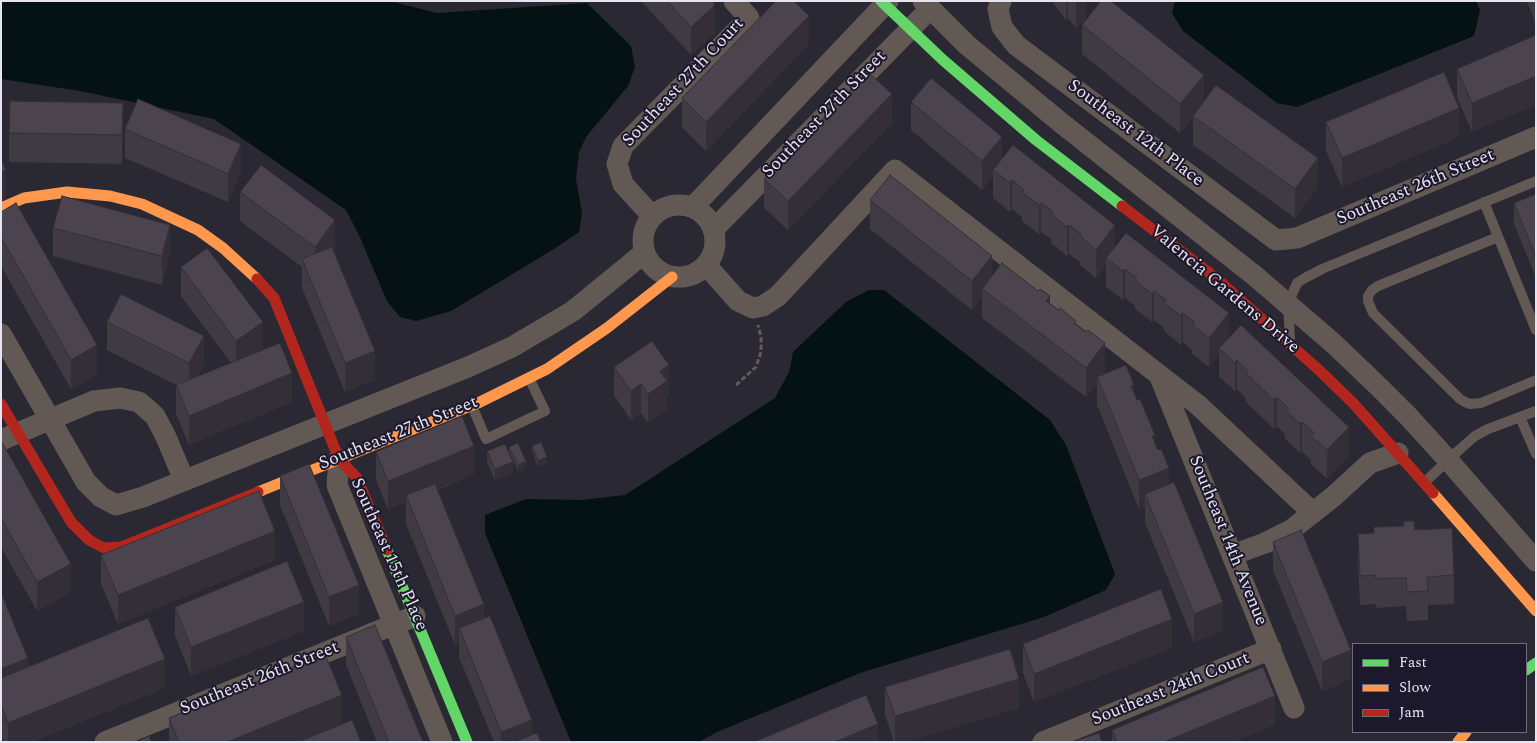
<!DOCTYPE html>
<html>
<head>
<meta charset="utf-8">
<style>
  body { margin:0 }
  #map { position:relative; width:1537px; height:743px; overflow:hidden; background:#2a2832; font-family:Spectral,serif }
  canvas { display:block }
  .frame { position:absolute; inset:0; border:2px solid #e6e4f1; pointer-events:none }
  .legend { position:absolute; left:1352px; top:643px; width:175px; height:90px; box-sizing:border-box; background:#1d192c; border:1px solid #6d6a7b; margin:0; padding:6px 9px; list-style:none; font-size:15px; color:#e6e4f1 }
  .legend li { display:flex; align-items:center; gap:10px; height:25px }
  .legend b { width:25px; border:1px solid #6d6a7b }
</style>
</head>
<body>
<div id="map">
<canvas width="1537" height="743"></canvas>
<div class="frame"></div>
<ul class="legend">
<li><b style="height:6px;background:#63d668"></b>Fast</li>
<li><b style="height:6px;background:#ff974d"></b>Slow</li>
<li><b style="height:6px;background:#b3261e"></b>Jam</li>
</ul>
</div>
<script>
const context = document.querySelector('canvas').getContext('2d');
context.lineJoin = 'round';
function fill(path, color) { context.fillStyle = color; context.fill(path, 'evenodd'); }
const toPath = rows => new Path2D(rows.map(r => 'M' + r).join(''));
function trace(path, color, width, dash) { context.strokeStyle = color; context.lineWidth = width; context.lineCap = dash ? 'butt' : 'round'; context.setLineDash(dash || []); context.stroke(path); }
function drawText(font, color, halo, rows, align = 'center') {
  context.font = font + ' Spectral,serif'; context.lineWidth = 4; context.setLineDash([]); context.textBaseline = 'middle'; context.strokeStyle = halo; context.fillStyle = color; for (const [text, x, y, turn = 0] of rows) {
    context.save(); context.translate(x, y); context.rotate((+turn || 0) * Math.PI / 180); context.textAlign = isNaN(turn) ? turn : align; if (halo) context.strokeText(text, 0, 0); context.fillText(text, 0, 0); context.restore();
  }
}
fill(toPath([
  [1,1,390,1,437,13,587,3,631,46,635,67,628,86,586,137,579,152,576,179,582,213,579,232,554,249,451,311,416,321,400,317,387,301,359,235,346,210,214,119,80,91,1,79],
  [1175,1,1476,1,1480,10,1474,36,1297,107,1277,103,1183,31,1172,13],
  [869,290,884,290,1050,420,1066,445,1115,574,1106,590,1044,617,860,673,717,732,699,742,571,742,485,533,485,515,526,499,581,500,625,495,775,398,789,372,793,352,846,302]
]), '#041214');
trace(toPath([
  [736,385,756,367,761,352,761,337,758,325]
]), '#625c5c', 3, [5, 2.5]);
trace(toPath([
  [1484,202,1536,330],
  [1498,237,1378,286,1372,290,1368,296,1368,301,1373,313,1460,399,1465,402,1470,404,1481,403,1536,380],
  [1290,338,1288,304,1297,283,1305,278,1322,269,1536,181],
  [472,406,486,439,545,411,529,378],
  [1520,417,1536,454],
  [1425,482,1458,451,1475,436,1488,429,1536,411]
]), '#635954', 10);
trace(toPath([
  [923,1,967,45,1060,122,1255,276,1333,343,1380,388,1408,416,1448,460,1536,561],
  [1001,1,998,9,1002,27,1016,45,1276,240,1297,238,1536,137],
  '643 241a36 36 0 1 1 72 0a36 36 0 1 1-72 0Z',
  [693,207,888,1],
  [652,216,623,184,617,164,623,146,749,18,734,1],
  [714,229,921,18],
  [706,265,738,301,753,308,763,306,778,296,895,170,1198,405,1313,513],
  [1,334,86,482,101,497,116,505,143,497,468,367,512,347,573,311,644,253],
  [1160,377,1294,708],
  [1,440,94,401,120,398,139,402,155,416,166,437,184,480],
  [339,459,337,485,442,742],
  [1232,555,1265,543,1291,530,1334,496,1370,463,1398,453],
  [105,742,415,616],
  [1043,742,1271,649]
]), '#635954', 21);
trace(toPath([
  [881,1,943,60,1036,140,1122,206],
  [387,550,467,742],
  [1526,670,1536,663]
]), '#63d668', 11);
trace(toPath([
  [1,208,24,198,67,192,110,196,142,204,198,230,223,248,257,279],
  [258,492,478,403,547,369,607,328,672,277],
  [1433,493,1536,611],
  [1458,742,1466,732]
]), '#ff974d', 11);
trace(toPath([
  [1122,206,1216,278,1320,371,1353,403,1433,493],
  [257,279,274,298,339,459,357,478,387,550],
  [1,404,71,522,89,540,104,548,121,547,258,492]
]), '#b3261e', 11);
fill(toPath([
  [641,1,712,1,715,33,691,55],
  [1053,1,1086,1,1086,19,1204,102,1318,187,1295,218,1193,145,1193,117,1180,133,1082,54,1082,25,1084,22,1076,28,1068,18,1066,20,1053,3],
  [1527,1,1536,1,1536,24],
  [1536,35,1472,132,1457,97,1457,69],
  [809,44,706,151,682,127,682,98],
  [911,102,1002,159,1115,247,1229,338,1349,456,1327,479,1311,464,1311,460,1302,451,1300,453,1285,439,1285,434,1277,426,1274,429,1246,402,1246,398,1237,389,1235,391,1219,377,1219,354,1209,367,1192,354,1192,350,1183,342,1181,345,1164,331,1164,328,1154,320,1152,322,1135,309,1135,306,1125,298,1123,300,1106,287,1106,265,1096,278,1080,265,1080,262,1069,254,1067,256,1051,243,1051,239,1041,232,1039,234,1022,221,1022,217,1012,209,1010,212,993,198,993,176,982,190,911,130],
  [123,103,122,164,9,162,9,133],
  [1326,122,1459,137,1342,187,1326,151],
  [892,123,788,230,764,208,764,179],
  [125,129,241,172,228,202,125,158],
  [240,192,335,249,334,250,375,380,345,392,302,288,302,267,240,221],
  [1536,194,1536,278,1514,224,1514,203],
  [870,200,992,277,1050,304,1076,325,1105,372,1104,374,1134,394,1155,443,1169,484,1223,631,1194,642,1145,523,1145,507,1139,509,1097,405,1097,383,1086,397,982,318,982,297,972,310,870,229],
  [1,212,97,374,71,389,1,266],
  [53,228,170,253,162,285,53,256],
  [181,267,263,350,292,402,189,445,176,414,176,385,107,350,107,322,204,365,198,376,231,363,181,296],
  [614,367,669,394,667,396,667,410,648,423,641,413,631,420,614,396],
  [1,445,71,592,37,611,1,547],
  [532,446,547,463,538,467,532,451],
  [509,447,526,467,518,471,509,452],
  [487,451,513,473,495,480,487,462],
  [376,452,474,474,438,490,484,618,532,735,541,742,494,742,459,657,459,643,455,645,406,524,406,502,388,510,376,480],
  [280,476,359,614,329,626,280,505],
  [1415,530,1454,575,1454,604,1428,605,1428,620,1407,621,1406,606,1376,608,1376,604,1360,605,1358,563,1358,534],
  [1273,542,1351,679,1322,691,1273,570],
  [101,555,275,560,118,624,101,584],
  [1,593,28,667,165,688,32,742,4,742,1,734],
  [175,607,304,631,191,676,175,636],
  [346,637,423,742,377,742,346,665],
  [1023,644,1172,648,1034,702,1023,673],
  [885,687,1019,708,906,742,894,742,885,715],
  [169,718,342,724,361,742,169,742],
  [1275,725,1233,742,1112,742,1112,730]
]), '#403a42');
fill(toPath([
  [1066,1,1068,1,1068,18,1066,20],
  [1076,1,1086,1,1086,20,1076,28],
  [715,5,715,33,691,55,691,27],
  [809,16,809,44,706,151,706,122],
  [1204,75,1204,104,1180,133,1180,104],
  [1536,76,1536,105,1472,132,1472,103],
  [892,94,892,123,788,230,788,201],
  [1459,108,1459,137,1342,187,1342,158],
  [1002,137,1002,166,993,170,993,176,982,190,982,161],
  [241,144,241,172,228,202,228,174],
  [1318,158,1318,187,1295,218,1295,189],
  [6,170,6,199,1,201,1,172],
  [1012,180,1012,209,1010,212,1010,183],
  [1041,203,1041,232,1039,234,1039,205],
  [335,220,335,249,315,276,315,247],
  [170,225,170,253,162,285,162,256],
  [1069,225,1069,254,1067,256,1067,227],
  [1115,225,1115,254,1106,258,1106,265,1096,278,1096,250],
  [992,256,992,285,982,289,982,297,972,310,972,281],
  [1125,269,1125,298,1123,300,1123,271],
  [1154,291,1154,320,1152,322,1152,294],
  [1050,296,1050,325,1046,301],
  [1183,313,1183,342,1181,345,1181,316],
  [1229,313,1229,342,1219,348,1219,354,1209,367,1209,338],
  [263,322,263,350,236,370,236,341],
  [204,336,204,365,189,392,189,363],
  [1105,343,1105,372,1099,381,1097,377,1097,383,1086,397,1086,368],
  [97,345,97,374,71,389,71,360],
  [375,351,375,380,345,392,345,363],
  [1237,360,1237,389,1235,391,1235,363],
  [669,365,669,394,667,396,667,410,648,423,648,394,660,371],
  [292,373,292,402,189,445,189,416],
  [641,384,641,413,631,420,631,391],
  [1134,385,1134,414,1131,386],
  [1277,397,1277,426,1274,429,1274,400],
  [1302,422,1302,451,1300,453,1300,424],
  [1349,427,1349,456,1327,479,1327,450],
  [1155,435,1155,464,1152,436],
  [474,446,474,474,408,501,406,495,406,502,388,510,388,481],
  [547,457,547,463,538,467,538,461],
  [526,461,526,467,518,471,518,465],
  [513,462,513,473,495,480,495,469],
  [1169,468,1169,497,1145,494,1145,507,1139,509,1139,480],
  [275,531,275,560,118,624,118,595],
  [71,564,71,592,37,611,37,582],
  [359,585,359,614,329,626,329,597],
  [304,602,304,631,191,676,191,647],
  [1223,602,1223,631,1194,642,1194,614],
  [484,604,484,633,459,628,459,643,455,645,455,616],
  [1172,619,1172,648,1034,702,1034,674],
  [1351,650,1351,679,1322,691,1322,662],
  [28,658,28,687,1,697,1,669],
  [165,659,165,688,32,742,8,742,8,723],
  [1019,679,1019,708,906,742,895,742,895,716],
  [342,695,342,724,298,742,227,742],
  [1275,696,1275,725,1233,742,1164,742],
  [532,720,532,742,501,742,501,732],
  [878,724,878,742,835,742]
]), '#342f36');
const building = toPath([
  [667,1,712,1,715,5,691,27,667,1],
  [776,1,794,1,809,16,706,122,682,98,776,1],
  [1101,1,1111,1,1204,75,1180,104,1082,25,1101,1],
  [1536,35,1536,76,1472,103,1457,69,1536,35],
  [868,72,892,94,788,201,764,179,868,72],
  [1444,72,1459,108,1342,158,1326,122,1444,72],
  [931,78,1002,137,982,161,911,102,931,78],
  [1216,85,1318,158,1295,189,1193,116,1216,85],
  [138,99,241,144,228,174,125,129,138,99],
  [10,101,123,103,122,135,9,133,10,101],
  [1013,145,1115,225,1096,250,1080,236,1081,234,1069,225,1067,227,1051,214,1053,212,1041,203,1039,205,1022,192,1024,190,1012,180,1010,183,993,170,1013,145],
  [1,159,6,170,1,172,1,159],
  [261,165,335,220,315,247,240,192,261,165],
  [890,175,992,256,972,281,870,200,890,175],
  [1536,194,1536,257,1514,203,1536,194],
  [62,196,170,225,162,256,53,228,62,196],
  [16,203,97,345,71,360,1,237,1,212,16,203],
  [1126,233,1229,313,1209,338,1192,325,1194,322,1183,313,1181,316,1164,303,1166,300,1154,291,1152,294,1135,280,1137,278,1125,269,1123,271,1106,258,1126,233],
  [332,247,375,351,345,363,302,259,332,247],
  [207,248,263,322,236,341,181,267,207,248],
  [1002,263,1038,291,1040,289,1050,296,1046,301,1058,310,1060,308,1076,321,1074,323,1086,332,1088,330,1105,343,1086,368,982,289,1002,263],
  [121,294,204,336,189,363,107,322,121,294],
  [1241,325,1349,427,1327,450,1311,436,1314,433,1302,422,1300,424,1285,410,1288,408,1277,397,1274,400,1246,373,1248,371,1237,360,1235,363,1219,348,1241,325],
  [652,341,669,365,660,371,667,381,648,394,641,384,631,391,614,367,652,341],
  [280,343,292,373,189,416,176,385,280,343],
  [1126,365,1134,385,1131,386,1137,400,1140,399,1155,435,1152,436,1158,450,1161,449,1169,468,1139,480,1097,377,1126,365],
  [462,416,474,446,388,481,376,452,462,416],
  [541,442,547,457,538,461,532,446,541,442],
  [518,443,526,461,518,465,509,447,518,443],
  [3,444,71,564,37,582,1,518,1,445,3,444],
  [505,444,513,462,495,469,487,451,505,444],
  [309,464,359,585,329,597,280,476,309,464],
  [1174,482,1223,602,1194,614,1145,494,1174,482],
  [435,484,484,604,455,616,406,495,435,484],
  [259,491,275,531,118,595,101,555,259,491],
  [1404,521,1414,521,1415,530,1452,528,1454,575,1427,577,1428,591,1407,592,1406,578,1376,579,1376,575,1360,576,1358,534,1374,533,1374,527,1404,526,1404,521],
  [1301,530,1351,650,1322,662,1273,542,1301,530],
  [287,561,304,602,191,647,175,607,287,561],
  [1161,589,1172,619,1034,674,1023,644,1161,589],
  [1,593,28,658,1,669,1,593],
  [490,616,532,720,501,732,459,628,490,616],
  [148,618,165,659,8,723,1,705,1,678,148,618],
  [375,625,423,742,389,742,346,637,375,625],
  [1010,649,1019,679,895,716,885,687,1010,649],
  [325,654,342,695,227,742,179,742,169,718,325,654],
  [1263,667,1275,696,1164,742,1117,742,1112,730,1263,667],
  [866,695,878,724,835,742,754,742,866,695],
  [352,720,361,742,298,742,352,720],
  [537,733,541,742,514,742,537,733],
  [1099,733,1102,742,1072,742,1099,733],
  [149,736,151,742,136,742,149,736]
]);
fill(building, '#4b434d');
trace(building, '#342f36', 1);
drawText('18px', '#e6e4f1', '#1d192c', [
  ["Southeast 27th Court",684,83,-47],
  ["Southeast 27th Street",825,115,-46],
  ["Southeast 12th Place",1135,134,37],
  ["Southeast 26th Street",1416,188,-23],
  ["Valencia Gardens Drive",1224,290,40],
  ["Southeast 27th Street",399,434,-22],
  ["Southeast 14th Avenue",1227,541,68],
  ["Southeast 15th Place",388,555,66],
  ["Southeast 26th Street",260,679,-22],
  ["Southeast 24th Court",1171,690,-22]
]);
</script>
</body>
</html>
